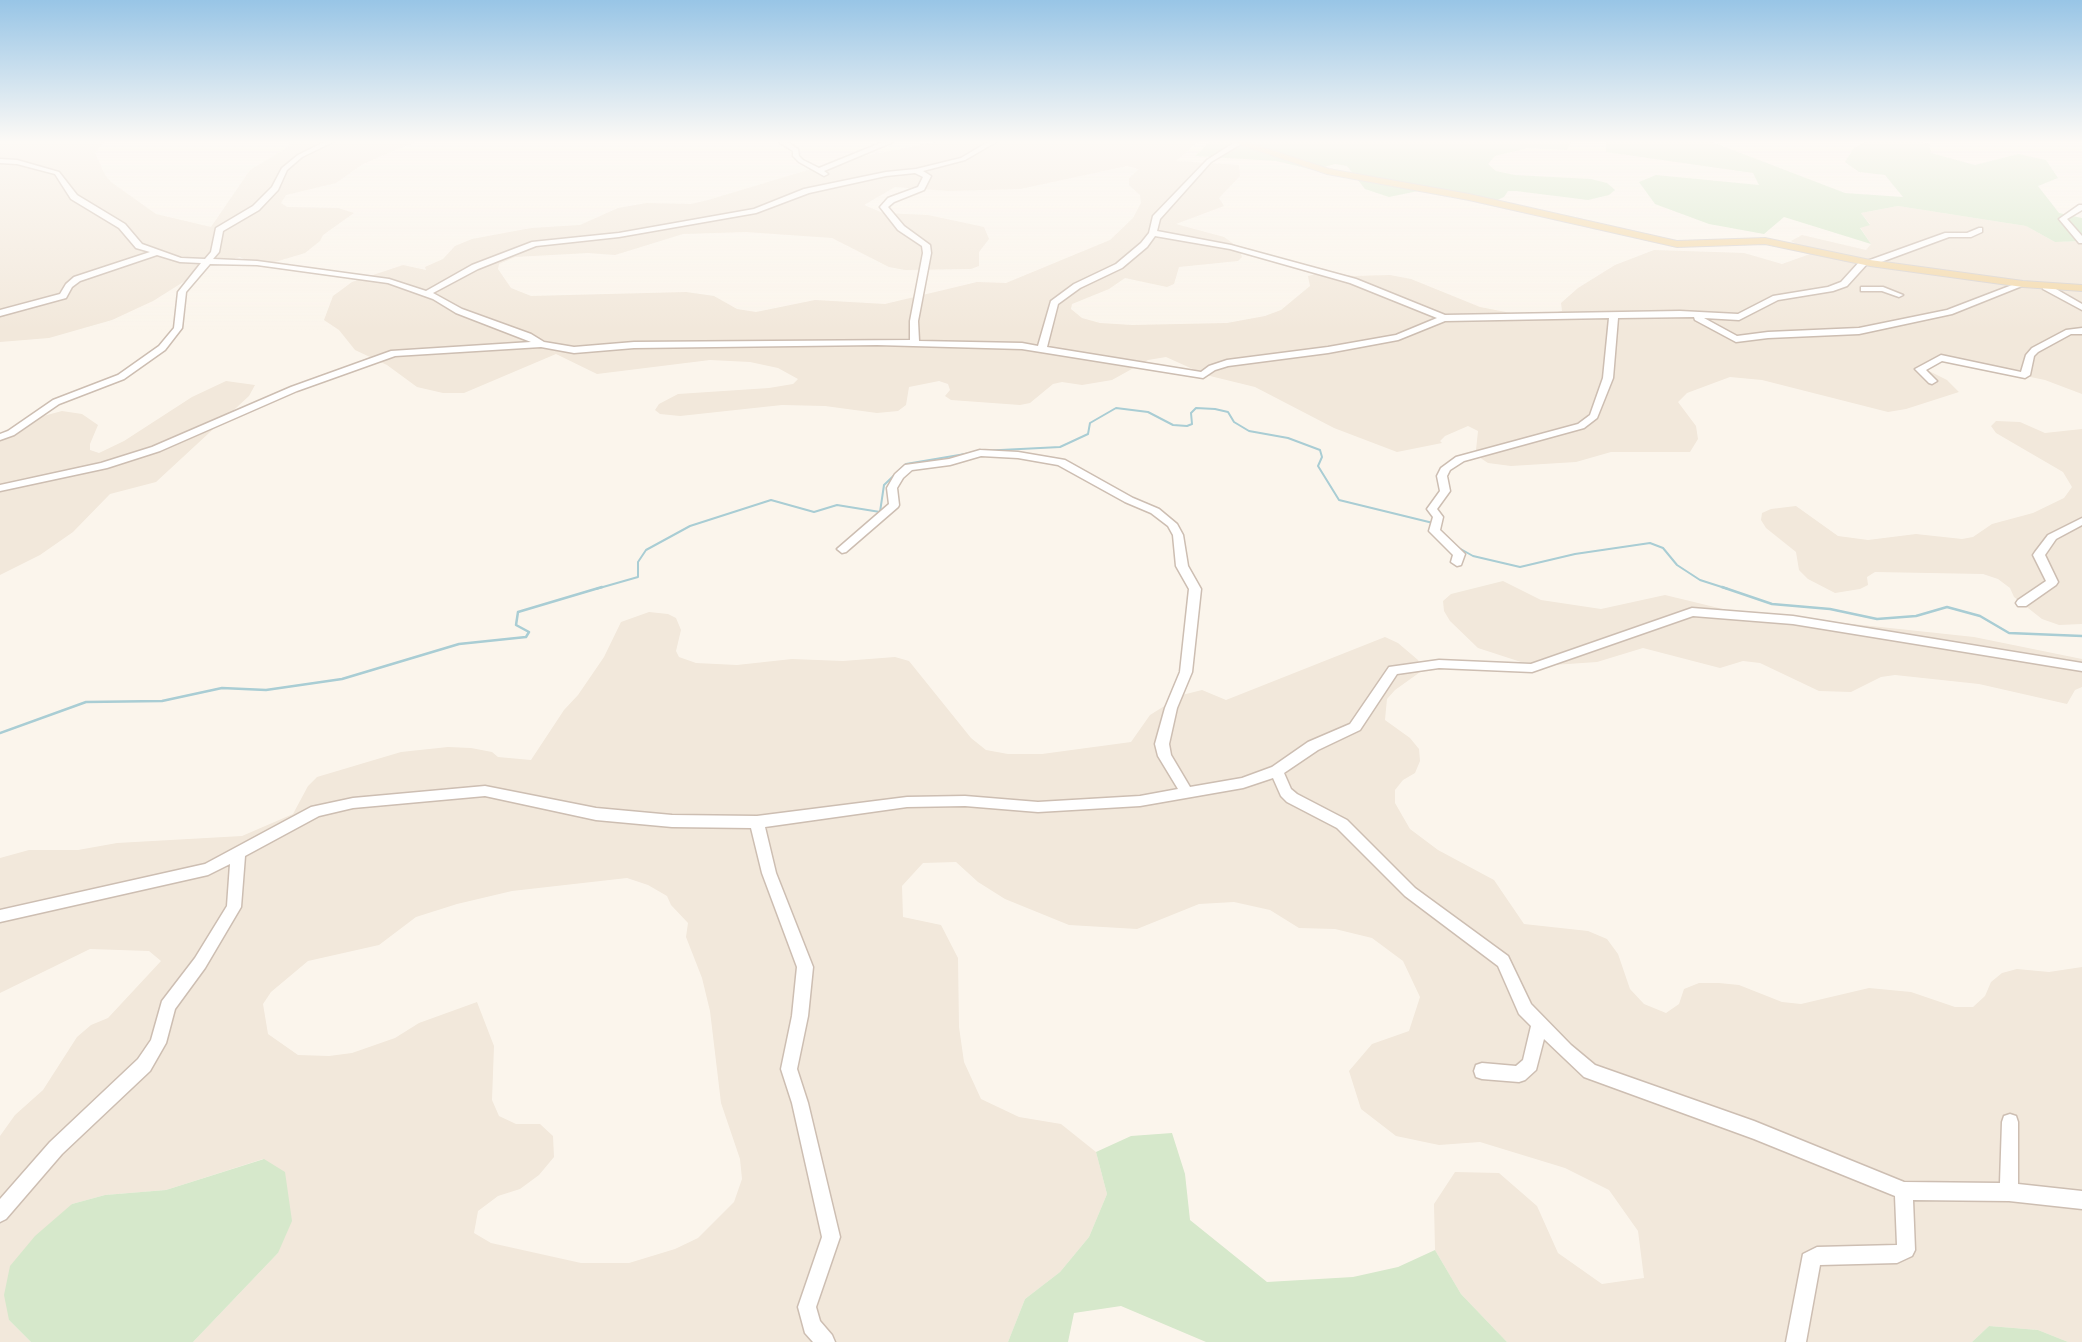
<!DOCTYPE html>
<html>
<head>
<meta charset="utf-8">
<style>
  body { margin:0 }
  canvas { display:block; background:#fbf5ec }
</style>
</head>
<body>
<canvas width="2082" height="1342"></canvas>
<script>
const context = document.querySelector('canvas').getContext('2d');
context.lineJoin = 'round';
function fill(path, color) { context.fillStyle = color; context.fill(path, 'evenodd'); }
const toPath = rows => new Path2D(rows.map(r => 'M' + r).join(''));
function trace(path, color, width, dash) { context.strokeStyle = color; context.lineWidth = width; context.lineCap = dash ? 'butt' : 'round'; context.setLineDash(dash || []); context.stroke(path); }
fill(toPath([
  [0,142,104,142,95,153,105,175,111,182,156,214,211,227,250,170,290,146,289,142,415,142,363,164,336,183,286,195,281,203,287,207,338,208,354,213,323,235,320,241,305,253,265,265,254,264,240,257,212,264,153,301,112,320,49,338,0,342],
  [936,142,1198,142,1176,161,1239,165,1240,176,1219,198,1224,206,1176,224,1224,237,1239,248,1242,257,1238,261,1179,267,1174,284,1167,287,1125,278,1109,289,1072,304,1071,309,1082,318,1100,323,1132,325,1227,323,1265,316,1281,310,1310,286,1308,276,1324,272,1354,276,1390,275,1411,279,1480,307,1511,313,1553,313,1562,311,1561,303,1578,288,1615,265,1654,250,1744,253,1782,264,1813,253,1791,241,1802,235,1866,250,1871,244,1860,227,1870,224,1861,213,1898,206,2026,226,2055,242,2082,241,2082,394,2045,380,1952,361,1933,363,1926,365,1927,370,1947,380,1959,392,1906,409,1888,412,1762,380,1730,377,1687,393,1678,402,1696,426,1698,439,1690,452,1611,452,1576,462,1511,466,1488,463,1479,457,1476,450,1478,431,1468,426,1445,436,1440,441,1442,443,1397,452,1334,428,1255,387,1206,375,1166,357,1148,360,1112,380,1082,385,1062,382,1053,384,1030,403,1020,405,951,400,945,396,950,390,948,384,939,381,909,387,906,405,898,411,877,413,825,406,782,405,680,416,660,414,655,410,659,404,678,394,769,388,793,384,798,379,778,368,750,362,710,360,597,374,556,354,464,393,443,393,417,387,387,365,355,350,339,330,324,320,333,296,352,282,403,265,426,270,425,267,443,259,455,246,472,239,531,228,580,225,618,208,647,203,691,204,708,200,838,161],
  [1127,166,1139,169,1129,178,1129,185,1140,195,1141,203,1133,218,1110,240,1006,283,977,282,885,304,815,300,756,312,737,309,714,296,686,292,531,296,511,288,498,269,499,264,515,257,588,253,615,255,683,234,746,232,832,238,889,267,905,270,971,269,979,266,979,252,989,239,984,227,928,215,883,213,864,205,895,187,949,191,1020,189],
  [226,381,255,385,249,396,156,482,110,494,73,532,40,555,0,575,0,437,36,418,62,411,82,414,98,425,90,444,90,450,99,453,124,441,192,397],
  [1996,421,2020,422,2045,433,2082,429,2082,624,2059,625,2042,619,2014,597,2010,588,1998,579,1983,574,1875,572,1867,577,1868,585,1860,589,1835,593,1808,579,1799,570,1796,552,1766,528,1761,520,1762,513,1771,509,1796,506,1838,536,1868,540,1916,534,1962,539,1973,537,1992,524,2033,513,2064,498,2072,487,2063,472,1996,433,1991,426],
  [1503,581,1541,600,1601,609,1665,595,1731,611,1974,637,2082,659,2082,687,2075,690,2067,704,1979,684,1895,675,1881,677,1851,692,1819,691,1760,663,1743,661,1720,668,1643,648,1597,662,1553,665,1521,662,1478,648,1450,621,1444,611,1443,601,1451,594],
  [649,612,668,614,676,618,681,630,676,651,679,657,696,663,737,665,792,659,843,661,895,657,909,661,971,738,986,750,1008,754,1042,754,1131,742,1150,715,1182,695,1202,690,1226,700,1385,637,1398,643,1418,660,1423,670,1395,690,1387,699,1386,709,1385,720,1410,738,1419,749,1420,761,1415,773,1403,780,1395,790,1395,803,1410,829,1438,850,1494,880,1524,924,1588,931,1607,939,1618,954,1630,989,1644,1004,1666,1013,1679,1004,1684,989,1699,983,1719,983,1739,985,1782,1002,1801,1004,1869,988,1911,992,1955,1007,1973,1007,1985,996,1991,982,2002,973,2017,969,2049,972,2082,967,2082,1342,2068,1342,2038,1330,1989,1326,1972,1342,1507,1342,1461,1294,1435,1250,1434,1204,1455,1172,1499,1173,1537,1206,1558,1253,1602,1284,1644,1278,1638,1231,1609,1190,1565,1168,1480,1142,1439,1145,1396,1136,1361,1109,1349,1071,1372,1044,1409,1031,1420,997,1403,961,1372,938,1335,929,1299,928,1270,910,1234,902,1199,904,1137,929,1069,925,1005,899,978,882,956,862,923,863,902,886,903,917,941,925,958,958,959,1027,964,1062,981,1099,1019,1117,1061,1124,1096,1152,1107,1194,1089,1237,1060,1272,1025,1299,1008,1342,193,1342,278,1253,263,1159,166,1190,105,1195,72,1204,9,1320,31,1342,0,1342,0,1136,15,1115,43,1090,77,1037,91,1025,108,1018,161,961,149,951,90,949,0,993,0,858,29,850,78,850,117,843,242,836,293,814,308,786,317,777,401,752,448,747,471,748,492,752,498,757,531,760,564,710,578,695,604,657,621,622],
  [627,878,648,885,667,896,671,905,688,923,686,937,702,978,710,1011,721,1103,740,1159,742,1179,734,1202,698,1238,675,1249,629,1263,581,1263,491,1243,474,1233,478,1211,498,1196,520,1189,539,1175,554,1157,553,1136,540,1124,516,1124,499,1116,492,1100,494,1046,477,1002,419,1023,395,1038,352,1053,329,1056,298,1055,268,1034,263,1004,271,992,308,961,379,945,416,917,457,904,512,891]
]), '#f2e8db');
fill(toPath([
  [1210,142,1571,142,1567,150,1528,148,1495,156,1488,164,1496,171,1515,175,1591,179,1607,183,1615,190,1609,195,1588,200,1516,191,1508,191,1504,197,1493,202,1418,191,1389,197,1365,189,1347,166,1335,164,1314,170,1276,161,1195,156],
  [1606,142,1712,142,1845,193,1903,197,1885,175,1859,172,1845,162,1853,149,1865,142,1921,142,1929,144,1931,153,1975,165,2018,154,2046,160,2058,178,2038,186,2059,213,2082,218,2082,241,2055,242,2026,226,1898,206,1861,213,1870,225,1860,228,1871,244,1784,217,1764,234,1709,224,1655,204,1639,182,1656,175,1759,185,1753,173,1606,152],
  [1172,1133,1185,1174,1190,1220,1267,1282,1353,1277,1398,1267,1435,1250,1461,1294,1507,1342,1206,1342,1121,1306,1074,1313,1068,1342,1008,1342,1025,1299,1060,1272,1089,1237,1107,1194,1096,1152,1131,1136],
  [264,1159,285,1172,292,1221,278,1253,193,1342,31,1342,9,1320,4,1295,10,1266,35,1236,72,1204,105,1195,166,1190],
  [1989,1326,2038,1330,2068,1342,1972,1342]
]), '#d6e8cb');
trace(toPath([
  [981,451,1060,447,1088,434,1090,423,1116,408,1148,412,1173,425,1187,426,1192,424,1191,413,1196,408,1215,409,1228,412,1234,422,1249,431,1288,438,1320,450,1322,457,1318,466,1339,500,1433,523],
  [1457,547,1473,556,1520,567,1575,554,1650,543,1663,548,1677,565,1700,580,1728,589],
  [596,589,638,577,638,562,646,550,690,526,771,500,814,512,837,505,880,512,884,485,906,464,971,453]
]), '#a9cdd4', 2);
trace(toPath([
  [1722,587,1772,604,1830,609,1877,619,1916,616,1947,607,1980,616,2009,633,2082,636],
  [0,733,86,702,162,701,222,688,266,690,342,679,459,644,526,637,529,632,516,625,518,612,602,587]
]), '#a9cdd4', 2.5);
const minor = toPath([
  [324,142,333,142,302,157,287,170,278,190,259,210,223,231,219,252,213,259,257,261,389,279,426,291,472,265,532,242,619,233,754,209,804,189,886,172,916,169,961,158,988,142,996,142,965,160,923,171,931,176,924,190,894,202,888,207,904,226,930,245,931,253,918,321,919,341,1022,343,1038,346,1051,301,1074,284,1116,264,1141,243,1149,233,1153,216,1207,160,1235,142,1242,142,1241,144,1211,162,1160,219,1157,231,1231,245,1356,279,1445,315,1680,311,1738,314,1773,296,1828,287,1841,282,1861,260,1867,261,1945,233,1967,233,1979,228,1982,228,1982,232,1971,237,1949,237,1873,265,1867,264,1847,286,1833,291,1778,300,1739,320,1704,318,1737,336,1768,332,1859,328,1947,310,2020,282,2027,284,1952,314,1859,334,1768,338,1736,342,1695,320,1694,317,1618,318,1613,378,1597,418,1584,428,1464,461,1450,470,1447,476,1450,491,1437,509,1443,517,1440,530,1465,554,1461,565,1457,566,1451,562,1453,555,1429,531,1433,517,1427,509,1440,491,1437,476,1441,468,1456,457,1578,424,1590,415,1603,378,1609,318,1445,321,1398,340,1328,353,1228,366,1215,370,1203,378,1022,349,877,345,634,348,574,353,541,347,395,356,297,391,160,451,107,468,0,491,0,485,101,463,152,447,291,387,391,351,531,342,456,313,433,299,388,283,257,265,210,264,186,292,182,328,165,350,124,379,59,404,14,435,0,440,0,434,8,431,53,400,118,375,159,346,174,328,178,292,201,263,180,262,157,255,80,281,72,287,66,298,0,316,0,310,60,294,66,284,74,277,150,252,136,248,119,228,71,199,55,174,17,164,0,163,0,159,17,160,59,172,77,195,125,224,142,244,181,258,205,259,211,252,216,228,253,206,272,187,282,168,298,155,324,142],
  [915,173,923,177,918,187,888,198,880,207,898,230,922,246,923,253,910,321,910,340,634,342,574,347,544,342,531,334,462,309,433,293,478,269,536,246,619,237,756,213,809,193,886,176,915,173],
  [1155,236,1230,249,1350,283,1437,318,1396,335,1328,347,1227,360,1209,366,1201,372,1047,347,1058,304,1080,288,1122,268,1147,247,1155,236],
  [779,142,787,142,798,149,799,156,803,160,819,168,883,142,893,142,824,171,828,174,824,176,799,162,793,156,793,151,779,142],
  [2079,205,2082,205,2082,210,2067,219,2082,236,2082,243,2079,243,2059,219,2079,205],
  [2043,285,2049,285,2082,304,2082,310,2043,289,2043,285],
  [1861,287,1883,287,1903,295,1899,297,1882,291,1861,291,1861,287],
  [2082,328,2082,334,2071,334,2038,352,2034,356,2030,375,2025,378,1942,361,1926,370,1937,381,1932,384,1929,383,1915,369,1941,355,2021,372,2026,355,2032,348,2066,330,2082,328],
  [980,450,1018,452,1065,460,1133,498,1159,509,1177,524,1183,535,1188,566,1201,589,1192,672,1177,708,1169,744,1171,755,1190,787,1242,778,1272,767,1308,742,1350,724,1389,667,1439,660,1531,664,1692,608,1793,616,2082,663,2082,671,1793,624,1693,616,1532,672,1439,668,1397,674,1360,730,1318,750,1284,773,1291,789,1297,794,1347,820,1415,888,1508,956,1531,1004,1571,1045,1595,1065,1754,1121,1904,1182,2000,1183,2002,1122,2004,1116,2010,1114,2016,1116,2018,1122,2018,1184,2082,1191,2082,1209,2009,1201,1913,1200,1915,1250,1912,1256,1897,1263,1820,1265,1806,1342,1786,1342,1803,1254,1817,1247,1897,1245,1895,1196,1754,1139,1584,1077,1544,1039,1536,1070,1525,1080,1519,1082,1482,1079,1476,1077,1474,1071,1476,1065,1482,1063,1516,1066,1523,1060,1531,1026,1519,1014,1498,966,1405,896,1337,828,1287,802,1281,796,1273,778,1243,788,1140,806,1038,812,965,806,907,807,765,827,776,873,813,967,808,1016,797,1069,808,1103,840,1237,816,1307,820,1321,832,1335,835,1342,813,1342,805,1333,798,1307,822,1237,792,1103,781,1069,792,1016,797,967,762,873,751,828,672,827,596,820,485,796,353,808,319,816,245,856,241,907,205,968,175,1009,166,1043,150,1071,62,1154,6,1219,0,1222,0,1199,50,1142,138,1059,151,1040,162,1001,195,958,227,906,230,864,208,875,0,922,0,910,205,864,311,807,353,798,485,786,596,808,672,815,757,816,907,797,965,796,1038,802,1140,796,1178,789,1158,756,1155,744,1165,708,1180,672,1189,589,1176,566,1173,535,1168,526,1151,513,1125,502,1058,465,1018,458,981,456,950,465,912,470,903,478,897,488,899,505,898,507,846,552,842,553,837,549,889,504,887,488,895,474,905,465,949,459,980,450],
  [2082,518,2082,525,2056,539,2045,555,2058,582,2056,585,2026,606,2018,606,2016,603,2018,600,2046,581,2033,555,2035,552,2048,535,2082,518]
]);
const major = toPath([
  [1233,142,1247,142,1329,169,1469,194,1677,241,1765,238,1870,260,2023,281,2082,285,2082,291,2023,287,1870,266,1765,244,1677,247,1469,200,1327,174,1233,142]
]);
trace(minor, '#cdbeb2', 3);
trace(major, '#d8d2ce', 2);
fill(minor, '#fff');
fill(major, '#f3d9ab');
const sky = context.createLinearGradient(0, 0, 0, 330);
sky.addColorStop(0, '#98c5e6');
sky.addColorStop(0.43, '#fdfaf6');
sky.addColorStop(1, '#fdfaf600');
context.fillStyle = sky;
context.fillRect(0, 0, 2082, 330);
</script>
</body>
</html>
